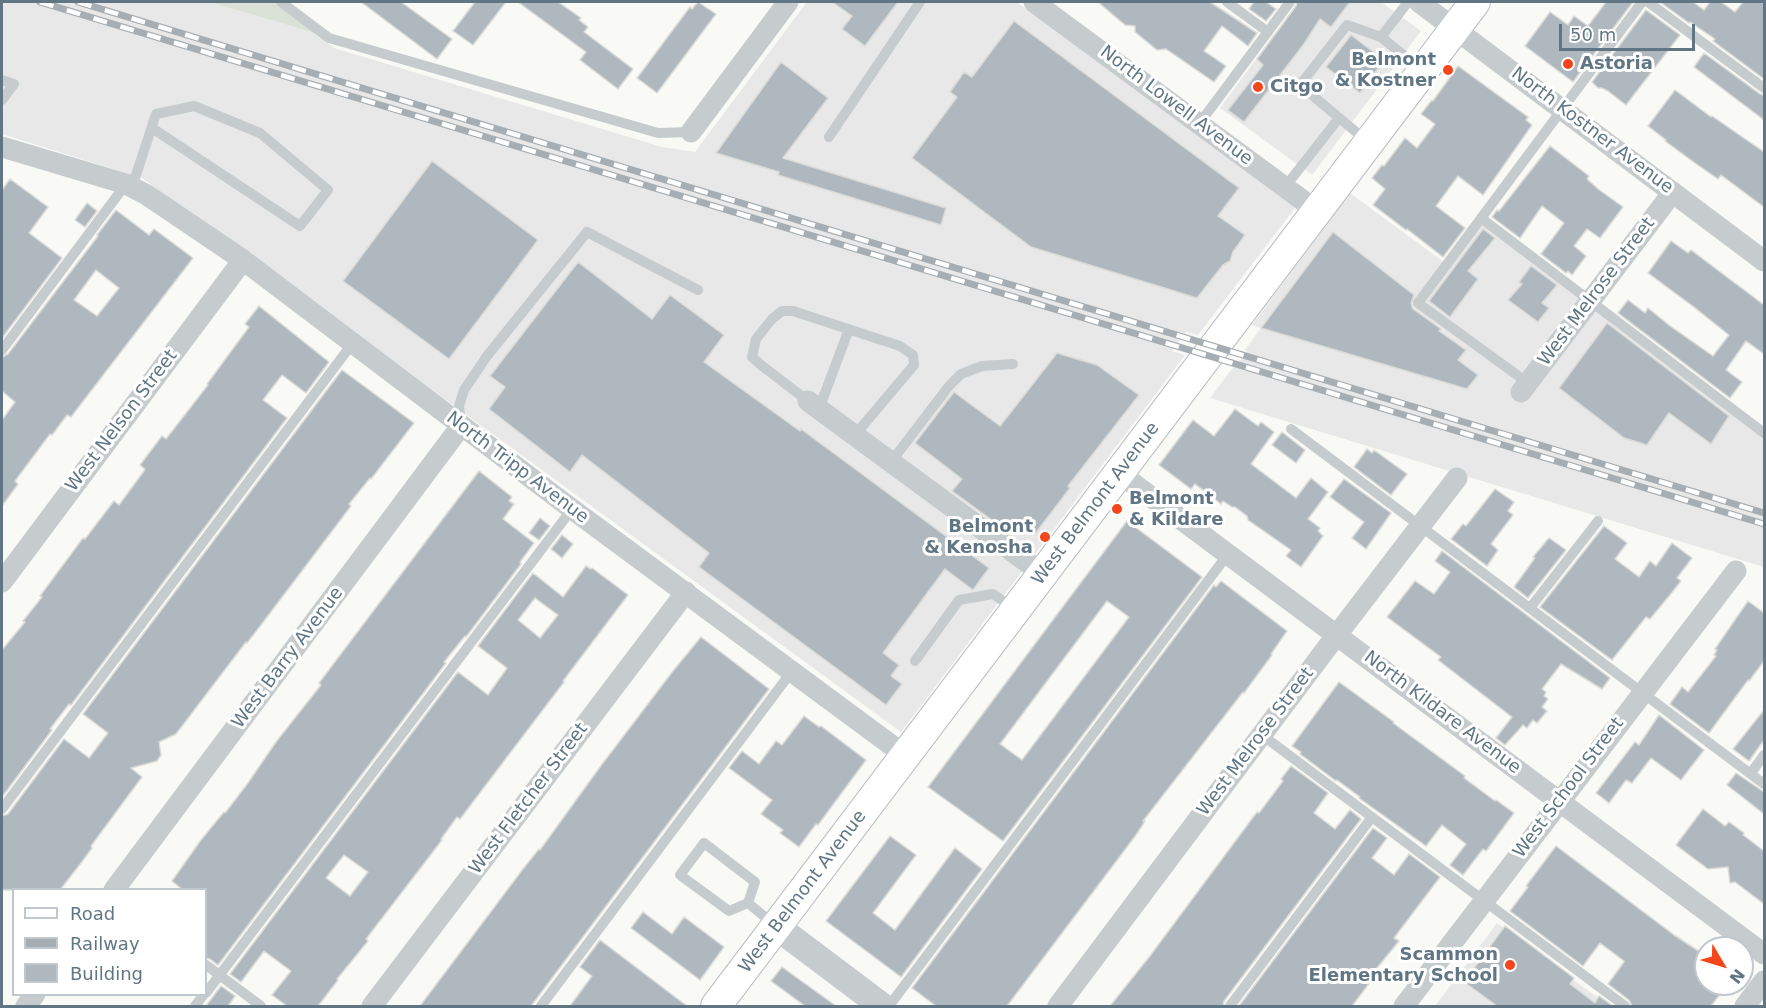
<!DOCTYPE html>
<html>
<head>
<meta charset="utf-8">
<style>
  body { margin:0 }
  #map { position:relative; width:1766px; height:1008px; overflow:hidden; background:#f9f9f6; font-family:"DejaVu Sans",sans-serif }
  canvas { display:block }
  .frame { position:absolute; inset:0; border:3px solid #617684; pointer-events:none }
  .legend { position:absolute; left:12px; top:888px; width:195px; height:108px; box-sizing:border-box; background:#fff; border:2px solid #c0c8ce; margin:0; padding:8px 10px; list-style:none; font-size:18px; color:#617684 }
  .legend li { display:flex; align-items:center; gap:12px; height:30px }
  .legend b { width:30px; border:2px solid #c0c8ce }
  .north { position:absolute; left:1694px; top:936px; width:60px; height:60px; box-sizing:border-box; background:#fff; border:2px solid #c0c8ce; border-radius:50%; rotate:128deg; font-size:16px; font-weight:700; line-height:24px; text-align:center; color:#617684 }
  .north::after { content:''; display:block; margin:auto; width:21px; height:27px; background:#f5451a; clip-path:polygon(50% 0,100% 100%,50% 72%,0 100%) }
  .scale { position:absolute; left:1559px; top:24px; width:136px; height:27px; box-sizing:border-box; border:3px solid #617684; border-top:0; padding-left:8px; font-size:18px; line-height:21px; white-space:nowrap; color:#617684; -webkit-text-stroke:4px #fff; paint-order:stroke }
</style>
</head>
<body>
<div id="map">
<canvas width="1766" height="1008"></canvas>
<div class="frame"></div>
<ul class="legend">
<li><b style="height:8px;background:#fff"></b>Road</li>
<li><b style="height:8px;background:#a6aeb3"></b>Railway</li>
<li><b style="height:16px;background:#afb8be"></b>Building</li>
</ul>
<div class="north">N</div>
<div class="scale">50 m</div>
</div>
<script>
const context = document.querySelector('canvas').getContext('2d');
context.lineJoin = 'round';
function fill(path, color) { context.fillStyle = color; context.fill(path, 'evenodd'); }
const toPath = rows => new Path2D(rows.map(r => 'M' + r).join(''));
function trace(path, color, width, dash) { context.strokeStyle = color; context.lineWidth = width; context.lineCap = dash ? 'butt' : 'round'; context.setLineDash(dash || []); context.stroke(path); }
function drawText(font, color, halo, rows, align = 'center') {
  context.font = font + ' "DejaVu Sans",sans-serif'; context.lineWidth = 6; context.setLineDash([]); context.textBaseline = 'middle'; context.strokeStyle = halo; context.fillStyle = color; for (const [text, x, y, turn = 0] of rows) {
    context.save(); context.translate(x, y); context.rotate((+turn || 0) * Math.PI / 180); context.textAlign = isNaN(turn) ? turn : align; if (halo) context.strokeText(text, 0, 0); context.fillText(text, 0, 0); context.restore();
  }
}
fill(toPath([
  [2,2,107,2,111,3,113,2,210,2,314,33,334,48,662,147,695,152,807,2,1017,2,1295,208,1198,335,1186,332,1172,351,1185,355,901,732,142,178,2,134],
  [1298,2,1381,2,1421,31,1312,175,1220,108],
  [1350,193,1449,266,1481,224,1764,438,1764,567,1210,398,1232,369,1237,365,1247,351,1245,350,1261,328,1252,325],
  [1497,923,1609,1006,1435,1006]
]), '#e7e8e7');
fill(toPath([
  [210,2,274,2,313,30,314,33]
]), '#dae1d6');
const building = toPath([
  [361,2,401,2,452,39,437,59,361,2],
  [475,2,506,2,473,45,453,31,475,2],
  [518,2,558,2,581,18,579,20,588,27,584,32,633,69,618,89,580,60,586,52,518,2],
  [698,2,716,14,657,93,637,78,690,7,692,9,698,2],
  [832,2,898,2,865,46,842,29,852,16,832,2],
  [1098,2,1210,2,1257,33,1248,46,1222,26,1204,51,1226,66,1214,82,1166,49,1157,50,1135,32,1135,26,1125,25,1098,2],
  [1254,2,1266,2,1276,9,1266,21,1249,9,1254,2],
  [1297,2,1350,2,1331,27,1320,19,1304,44,1244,122,1228,110,1263,65,1257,59,1296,6,1297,2],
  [1606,2,1633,2,1573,82,1525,46,1550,12,1568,25,1574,16,1588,26,1606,2],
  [1660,2,1693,2,1704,10,1710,2,1721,2,1735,12,1743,2,1764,2,1764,79,1713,41,1715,39,1690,22,1689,23,1660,2],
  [1646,10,1680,35,1626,105,1608,91,1602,88,1598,88,1592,82,1646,10],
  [1014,21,1239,188,1218,216,1245,235,1233,252,1230,261,1223,265,1197,298,1031,247,912,158,957,97,950,92,964,72,972,77,1014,21],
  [1351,35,1384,60,1360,93,1326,67,1351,35],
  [1704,53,1760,94,1764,95,1764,120,1694,67,1704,53],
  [781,62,828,98,783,158,946,208,941,225,778,175,779,172,716,153,781,62],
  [1458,66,1528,117,1526,120,1532,125,1483,195,1458,176,1436,206,1465,228,1443,257,1407,229,1406,230,1373,205,1385,189,1372,178,1382,165,1384,166,1405,138,1417,148,1435,124,1421,114,1432,100,1433,101,1458,66],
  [1675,90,1711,117,1712,116,1764,152,1764,207,1721,175,1718,179,1695,163,1665,141,1666,140,1648,126,1675,90],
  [1550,146,1589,176,1587,179,1598,189,1623,207,1600,238,1587,229,1574,246,1586,256,1572,275,1568,271,1566,273,1541,254,1564,223,1542,206,1520,238,1492,217,1497,210,1499,211,1550,146],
  [432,161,538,240,449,359,343,281,432,161],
  [10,179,48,207,29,233,62,258,2,338,2,190,10,179],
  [87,203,97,211,85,227,75,220,87,203],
  [116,210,149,235,154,229,193,258,71,417,67,415,52,435,50,434,15,481,18,484,2,506,2,420,15,402,2,391,2,357,8,354,98,236,97,235,116,210],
  [96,270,119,288,97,316,74,300,96,270],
  [1483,229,1495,238,1468,271,1478,279,1450,317,1429,301,1483,229],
  [1333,232,1414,295,1411,303,1413,309,1441,329,1439,331,1466,350,1458,360,1478,375,1467,389,1261,328,1333,232],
  [1671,241,1688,253,1691,250,1764,305,1764,354,1746,341,1726,370,1742,382,1730,398,1618,313,1628,300,1645,313,1648,308,1670,326,1713,356,1729,335,1694,307,1648,273,1671,241],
  [578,262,652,319,670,295,685,306,724,335,704,362,800,431,801,429,989,568,973,590,945,569,883,653,899,665,891,676,902,684,886,705,699,567,709,553,582,455,570,472,489,409,505,387,490,376,578,262],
  [1531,266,1557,285,1542,303,1549,308,1538,322,1508,300,1522,284,1519,282,1531,266],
  [259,306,329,362,306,393,282,375,263,400,287,418,71,705,69,704,50,729,52,730,2,797,2,650,25,622,23,621,42,597,40,596,83,538,85,539,114,501,119,505,144,471,145,469,140,465,162,436,166,439,208,385,207,384,249,327,245,324,259,306],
  [1607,323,1729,416,1711,444,1669,413,1647,445,1624,438,1559,388,1607,323],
  [1057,353,1097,365,1139,395,1068,486,1070,488,1035,534,1017,520,1008,532,952,491,962,479,915,443,954,392,1000,426,1057,353],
  [342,370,414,423,371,479,370,478,349,504,351,506,261,625,247,643,246,642,176,734,159,742,161,755,157,761,131,768,142,777,91,846,92,848,81,863,60,890,2,890,2,816,8,814,64,739,89,758,108,733,83,714,342,370],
  [1235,409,1258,426,1261,422,1274,432,1251,464,1296,498,1311,478,1328,492,1308,519,1320,528,1318,531,1323,536,1301,567,1286,556,1291,550,1248,520,1247,516,1235,507,1232,507,1223,501,1221,504,1195,484,1191,489,1159,465,1193,420,1214,436,1235,409],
  [1282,432,1305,450,1296,463,1272,445,1282,432],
  [1367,449,1372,453,1374,450,1407,474,1391,495,1354,467,1367,449],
  [479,471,512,497,509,501,514,504,503,519,534,543,520,562,521,564,466,637,465,636,444,662,446,663,218,965,210,959,206,958,206,890,183,890,172,881,201,840,224,812,225,813,248,783,276,742,321,685,319,683,479,471],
  [1344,479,1391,513,1366,549,1352,538,1364,522,1330,497,1344,479],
  [1495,489,1514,502,1508,511,1513,515,1491,544,1498,550,1487,566,1451,539,1463,524,1466,526,1495,489],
  [540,518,550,526,539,540,529,533,540,518],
  [1127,521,1202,577,1003,841,928,787,1127,521],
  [1107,601,1129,617,1022,760,1000,744,1107,601],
  [1604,526,1627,543,1615,559,1639,577,1650,561,1656,566,1672,543,1692,558,1677,578,1681,581,1669,596,1650,619,1646,617,1612,660,1540,607,1604,526],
  [562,535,573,544,562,558,551,549,562,535],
  [1549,538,1566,550,1528,598,1514,587,1535,558,1533,557,1549,538],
  [1442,551,1610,678,1602,689,1561,664,1542,689,1546,692,1544,696,1548,699,1542,707,1547,711,1537,723,1533,720,1527,728,1523,725,1505,745,1496,738,1512,717,1438,660,1441,657,1387,617,1415,581,1434,594,1450,572,1435,561,1442,551],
  [586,566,591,569,592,568,628,595,563,681,564,682,460,819,457,817,441,839,442,840,366,939,368,941,337,979,338,980,318,1006,287,1006,272,995,291,971,264,951,241,982,230,974,458,672,488,695,507,668,478,646,533,573,563,597,586,566],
  [535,598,558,615,540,638,518,620,535,598],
  [344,855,368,872,350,896,326,878,344,855],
  [1221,581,1287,631,1271,654,1272,655,1244,693,1243,692,1143,821,1145,821,1136,835,1007,1006,936,1006,912,988,1214,585,1216,587,1221,581],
  [1748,601,1764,613,1764,661,1749,681,1748,680,1709,733,1670,704,1682,687,1688,692,1716,656,1714,655,1717,650,1715,649,1748,601],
  [701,637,769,689,531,1006,420,1006,523,869,539,849,540,850,600,767,673,671,701,637],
  [1339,682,1394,722,1393,723,1465,776,1464,778,1495,801,1496,800,1514,813,1486,851,1483,849,1463,875,1450,865,1466,844,1442,825,1426,846,1359,798,1360,797,1337,780,1336,781,1300,754,1301,752,1292,746,1339,682],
  [1764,710,1764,740,1749,761,1733,749,1764,710],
  [1659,715,1704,750,1681,780,1651,758,1632,783,1626,780,1609,803,1596,793,1635,742,1639,745,1659,715],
  [804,716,819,727,821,726,866,760,818,825,816,824,799,847,780,833,783,830,761,814,772,800,729,768,742,751,759,764,776,741,782,745,804,716],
  [1291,766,1328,793,1314,813,1335,829,1350,810,1361,819,1224,1001,1223,1006,1110,1006,1150,956,1257,812,1259,813,1283,781,1281,779,1291,766],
  [1736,773,1764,792,1764,814,1727,785,1736,773],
  [1703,809,1725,826,1729,822,1744,833,1743,835,1764,851,1764,904,1735,882,1730,883,1728,867,1708,869,1676,845,1703,809],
  [1373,828,1387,838,1372,858,1394,875,1409,854,1440,877,1394,938,1399,941,1368,979,1371,981,1352,1006,1239,1006,1373,828],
  [890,836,916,855,873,913,895,930,955,848,982,869,901,977,826,921,890,836],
  [1556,846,1674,935,1706,956,1706,984,1728,984,1711,1006,1632,1006,1629,1000,1608,984,1624,962,1624,961,1600,943,1583,966,1510,911,1528,887,1526,886,1556,846],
  [643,912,672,934,684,917,724,947,700,980,631,928,643,912],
  [1505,926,1574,978,1570,984,1595,1003,1599,996,1613,1006,1497,1006,1464,982,1505,926],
  [600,940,687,1006,570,1006,592,976,580,967,600,940],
  [782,967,836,1006,805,1006,771,981,782,967],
  [221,986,235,996,228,1006,206,1006,221,986]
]);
fill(building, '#afb8be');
trace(building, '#dbdbd8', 1.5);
const secondary = toPath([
  [716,1006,1475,2]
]);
trace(secondary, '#b8bec3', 32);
trace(toPath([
  [281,2,329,38,658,133,691,132],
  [1227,2,1268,32],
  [1648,2,1764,88],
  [1381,37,1408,2],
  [2,80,14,84,2,100],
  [1199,124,1290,2],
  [829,137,920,2],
  [1368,142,1300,85,1347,25,1381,37,1422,70],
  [132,187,156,114,194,106,260,133,328,190,300,226,152,128],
  [1285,187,1339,118],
  [1481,218,1764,433],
  [2,350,126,184],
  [1528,383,1418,303,1642,2],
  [808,401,761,365,752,357,756,339,772,319,782,311,793,311,900,346,913,355,914,365,855,435],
  [819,409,849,329],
  [461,422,459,406,464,390,487,356,587,232,698,290],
  [1291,429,1764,784],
  [891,462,949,386,961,374,982,366,1013,364],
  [1530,608,1598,521],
  [915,661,959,600,993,594,1013,608],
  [1262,735,1625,1006],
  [1751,773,1764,755],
  [2,809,352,344],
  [704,843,755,882,748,903,729,911,680,875,704,843],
  [748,903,776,926],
  [206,965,261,1006],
  [206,993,572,509],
  [195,1006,204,994],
  [541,1006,792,671],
  [889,1006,1228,554],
  [1230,1006,1372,817]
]), '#c6cbce', 10);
trace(toPath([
  [1034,2,1317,211],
  [1419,2,1764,261],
  [691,132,788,2],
  [2,147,126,184,147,195,243,260,572,509,906,756],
  [1521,392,1673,192],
  [808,401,1043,574],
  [1119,473,1764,954],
  [2,582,243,260],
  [114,890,461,426],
  [26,1006,35,994],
  [372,1006,686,592],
  [1058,1006,1323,653,1457,478],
  [1404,1006,1736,571],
  [1745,1006,1764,981]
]), '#c6cbce', 21);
trace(toPath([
  [777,927,882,1006]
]), '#c6cbce', 27);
trace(secondary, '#fff', 30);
const rail = toPath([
  [40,2,1764,524],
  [78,2,1764,513]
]);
trace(rail, '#a6aeb3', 7);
trace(rail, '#fff', 4.5, [14]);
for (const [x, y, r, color] of [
  [1568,64,6,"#f5451a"],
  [1448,70,6,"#f5451a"],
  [1258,87,6,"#f5451a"],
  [1117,509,6,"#f5451a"],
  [1045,537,6,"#f5451a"],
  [1510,965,6,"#f5451a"]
]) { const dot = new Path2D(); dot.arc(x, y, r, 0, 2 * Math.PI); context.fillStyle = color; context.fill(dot); trace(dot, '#fff', 2); }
drawText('bold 18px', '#617684', '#fff', [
  ["Belmont",1436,60],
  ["& Kostner",1436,81],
  ["Astoria",1580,64,"left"],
  ["Citgo",1270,87,"left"],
  ["Belmont",1129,499,"left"],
  ["& Kildare",1129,520,"left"],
  ["Belmont",1033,527],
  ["& Kenosha",1033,548],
  ["Scammon",1498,955],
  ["Elementary School",1498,976]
], 'right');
drawText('18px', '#617684', '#fff', [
  ["North Lowell Avenue",1176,106,37],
  ["North Kostner Avenue",1592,131,37],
  ["West Melrose Street",1597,292,-53],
  ["West Nelson Street",122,421,-53],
  ["North Tripp Avenue",517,468,37],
  ["West Belmont Avenue",1096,504,-53],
  ["West Barry Avenue",288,658,-53],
  ["North Kildare Avenue",1442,713,37],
  ["West Melrose Street",1256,742,-53],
  ["West School Street",1569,788,-53],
  ["West Fletcher Street",529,799,-53],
  ["West Belmont Avenue",803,892,-53]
]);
</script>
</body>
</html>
